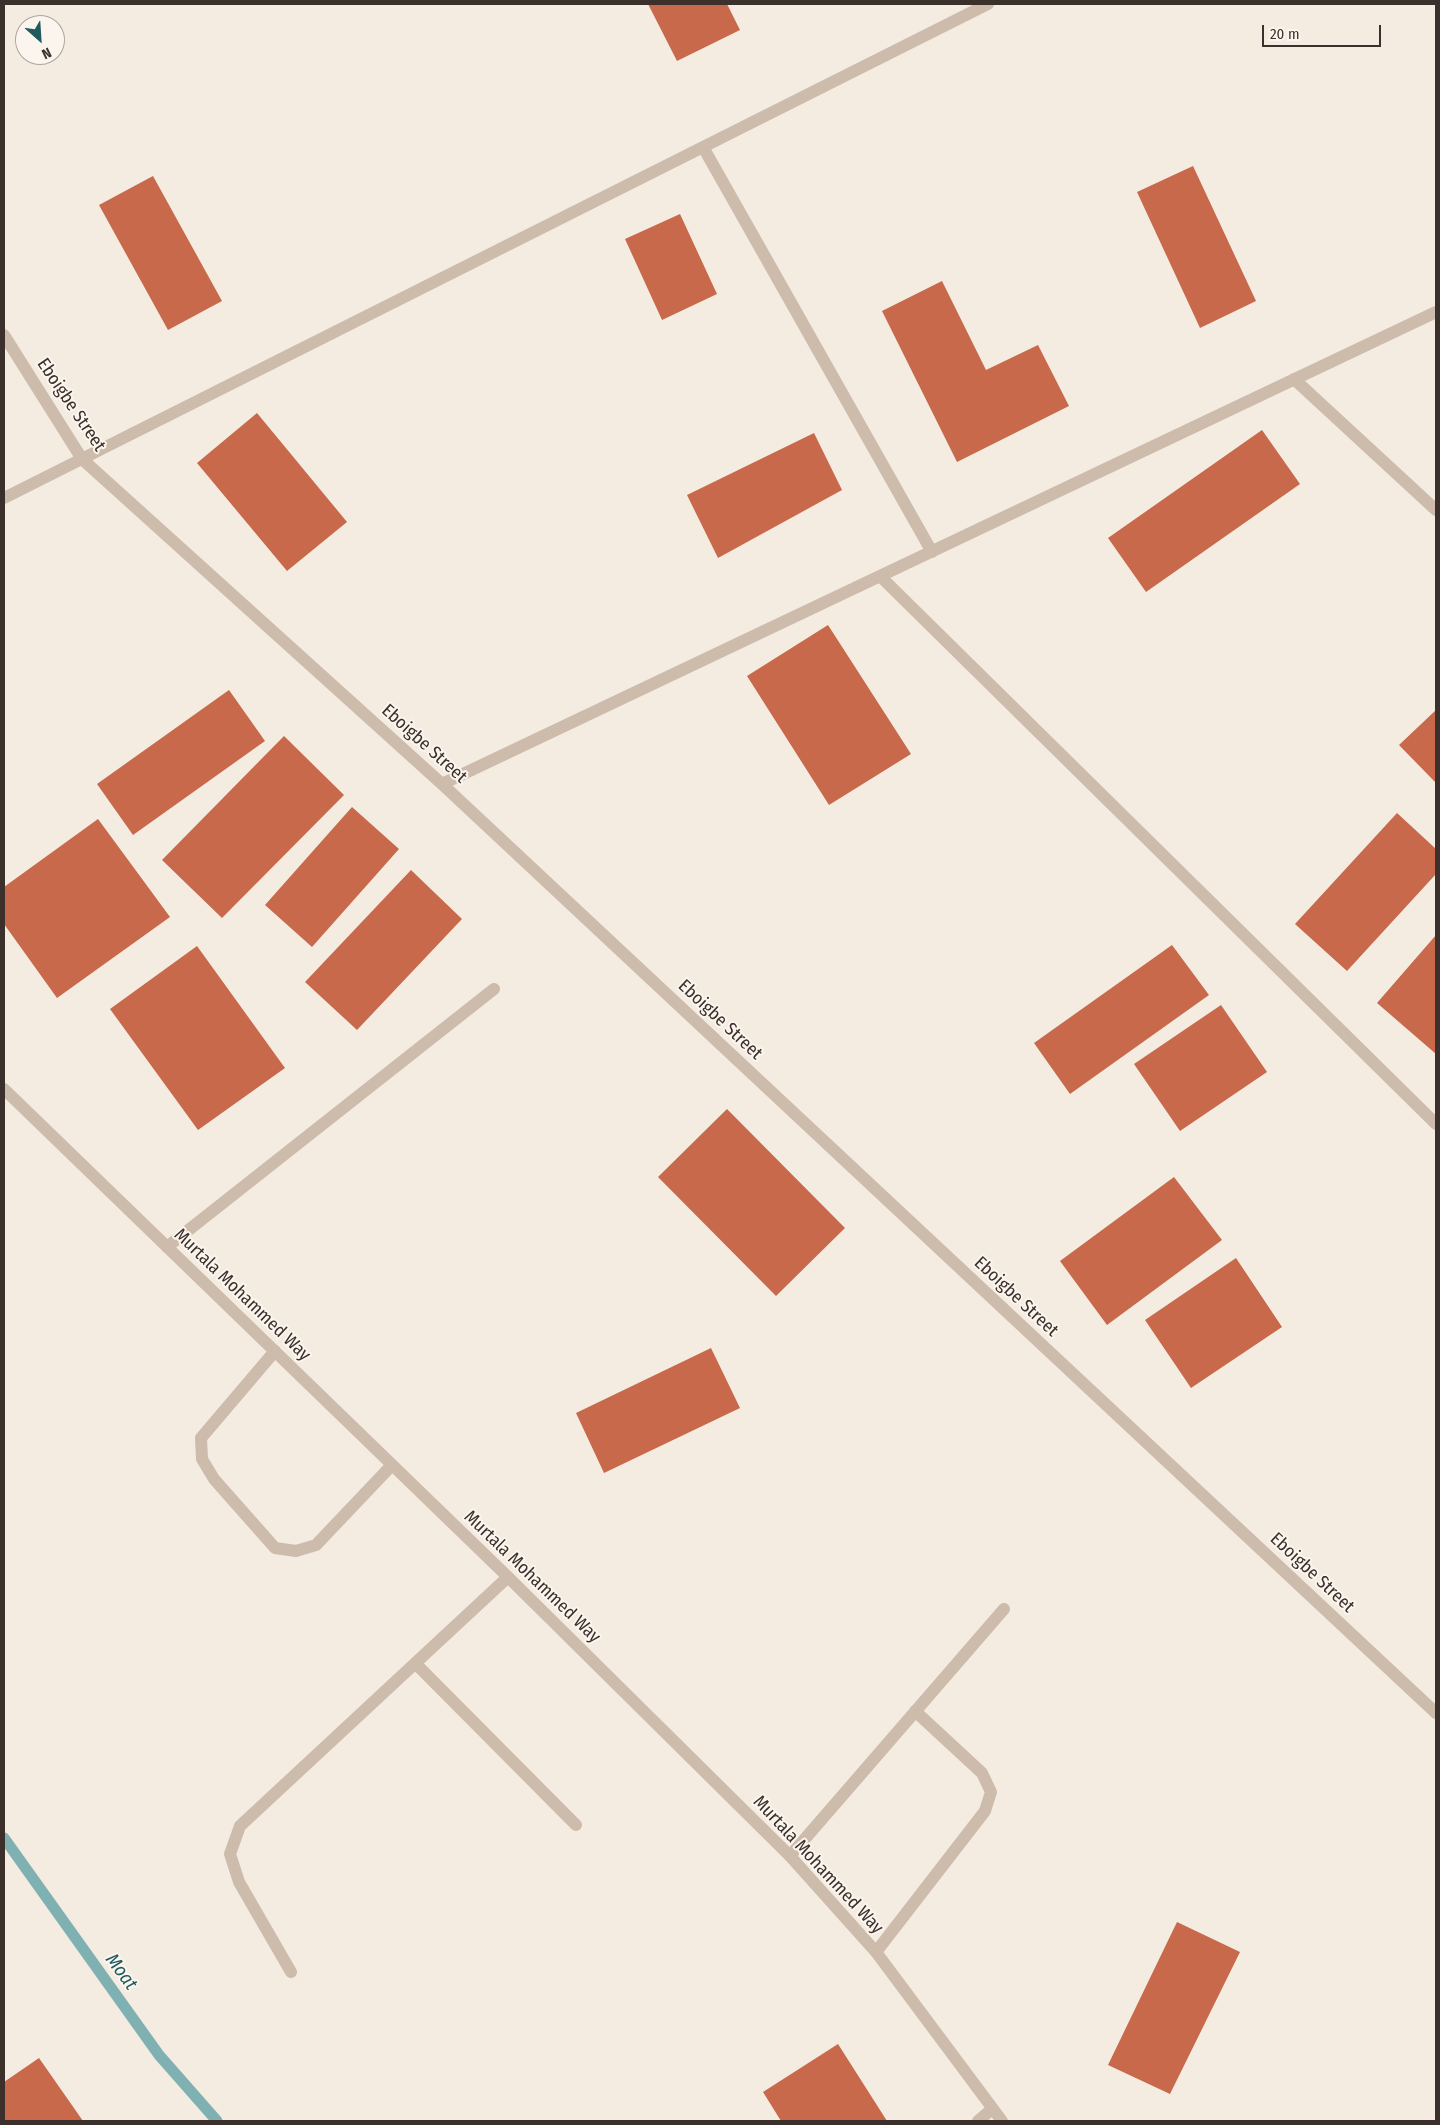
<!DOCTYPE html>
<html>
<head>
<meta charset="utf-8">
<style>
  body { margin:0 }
  #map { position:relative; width:1440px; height:2125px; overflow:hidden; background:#f4ebe1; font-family:"Fira Sans Condensed",sans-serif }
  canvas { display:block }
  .frame { position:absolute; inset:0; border:5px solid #3b302b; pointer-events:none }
  .north { position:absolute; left:15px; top:15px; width:50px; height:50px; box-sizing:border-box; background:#fbf5ee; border:1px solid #aea6a0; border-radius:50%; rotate:154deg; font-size:14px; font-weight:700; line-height:20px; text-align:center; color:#3b302b }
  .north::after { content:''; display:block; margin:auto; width:18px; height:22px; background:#1f5a5e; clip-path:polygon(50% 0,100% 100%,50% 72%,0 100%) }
  .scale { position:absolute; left:1262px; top:25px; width:119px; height:22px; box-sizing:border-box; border:2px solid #3b302b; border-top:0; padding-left:6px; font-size:15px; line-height:18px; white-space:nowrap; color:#3b302b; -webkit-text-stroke:4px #fbf5ee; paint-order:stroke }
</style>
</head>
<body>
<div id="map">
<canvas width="1440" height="2125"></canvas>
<div class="frame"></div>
<div class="north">N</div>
<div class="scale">20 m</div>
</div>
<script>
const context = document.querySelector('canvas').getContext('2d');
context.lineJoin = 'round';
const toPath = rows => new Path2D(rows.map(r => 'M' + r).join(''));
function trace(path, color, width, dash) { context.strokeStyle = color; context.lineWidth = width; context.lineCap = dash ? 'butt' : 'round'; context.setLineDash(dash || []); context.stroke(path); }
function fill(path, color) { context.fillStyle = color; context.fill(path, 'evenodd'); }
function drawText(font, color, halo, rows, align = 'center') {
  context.font = font + ' "Fira Sans Condensed",sans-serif'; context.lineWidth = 4; context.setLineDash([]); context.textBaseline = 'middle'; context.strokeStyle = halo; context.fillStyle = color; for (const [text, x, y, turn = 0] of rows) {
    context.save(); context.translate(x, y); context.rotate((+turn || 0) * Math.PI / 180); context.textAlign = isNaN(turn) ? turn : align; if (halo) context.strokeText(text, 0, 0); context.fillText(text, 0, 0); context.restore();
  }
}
trace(toPath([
  [4,1838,159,2055,217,2121]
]), '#7fb0b2', 11);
fill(toPath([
  [648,4,727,4,740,30,677,61],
  [1193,166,1256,301,1200,328,1137,192],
  [153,176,222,301,168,330,99,205],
  [680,214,717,294,662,320,625,239],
  [942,281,986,370,1038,345,1069,406,957,462,882,311],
  [257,413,347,522,287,571,197,463],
  [1262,430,1300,484,1146,592,1108,538],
  [814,433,842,490,718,558,687,495],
  [828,625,911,754,829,805,747,676],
  [229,690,265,741,133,835,97,784],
  [1436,710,1436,783,1399,745],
  [284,736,344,795,222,918,162,860],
  [352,807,399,849,312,947,265,905],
  [1397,813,1436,849,1436,874,1347,971,1295,924],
  [98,819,170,917,57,998,4,924,4,887],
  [411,870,462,919,357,1030,305,982],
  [1436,935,1436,1054,1377,1003],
  [1172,945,1209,995,1070,1094,1034,1043],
  [197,946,285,1068,198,1130,110,1009],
  [1221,1005,1267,1072,1180,1131,1134,1064],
  [727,1109,845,1228,776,1296,658,1177],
  [1174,1177,1222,1240,1107,1325,1060,1261],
  [1236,1258,1282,1327,1191,1388,1145,1320],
  [711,1348,740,1408,604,1473,576,1413],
  [1177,1922,1240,1952,1170,2094,1108,2065],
  [838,2044,887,2121,781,2121,763,2092],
  [39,2058,83,2121,4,2121,4,2082]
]), '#c8694b');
trace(toPath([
  [275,1351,201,1438,202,1459,214,1479,275,1548,296,1551,316,1545,392,1465],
  [415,1663,576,1825],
  [790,1856,1004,1609],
  [876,1952,985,1811,991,1792,982,1773,915,1711],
  [291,1972,239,1882,230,1854,240,1826,508,1577],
  [978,2121,992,2109]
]), '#cdbbac', 12);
trace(toPath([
  [703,147,932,552],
  [4,335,82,459,442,784,1436,1713],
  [1294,379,1436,510],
  [4,498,988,4],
  [880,576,1436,1124],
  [442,784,1436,312],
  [167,1247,494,989]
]), '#cdbbac', 12);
trace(toPath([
  [4,1089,508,1577,790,1856,876,1952,1002,2121]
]), '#cdbbac', 12);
drawText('18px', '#3b302b', '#fbf5ee', [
  ["Eboigbe Street",71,405,56],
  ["Eboigbe Street",424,744,42],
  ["Eboigbe Street",720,1020,43],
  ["Murtala Mohammed Way",242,1295,44],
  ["Eboigbe Street",1016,1297,43],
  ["Eboigbe Street",1312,1573,43],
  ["Murtala Mohammed Way",532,1577,44],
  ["Murtala Mohammed Way",818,1865,47]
]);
drawText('italic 19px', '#1f5a5e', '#fbf5ee', [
  ["Moat",121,1972,54]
]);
</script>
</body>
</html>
